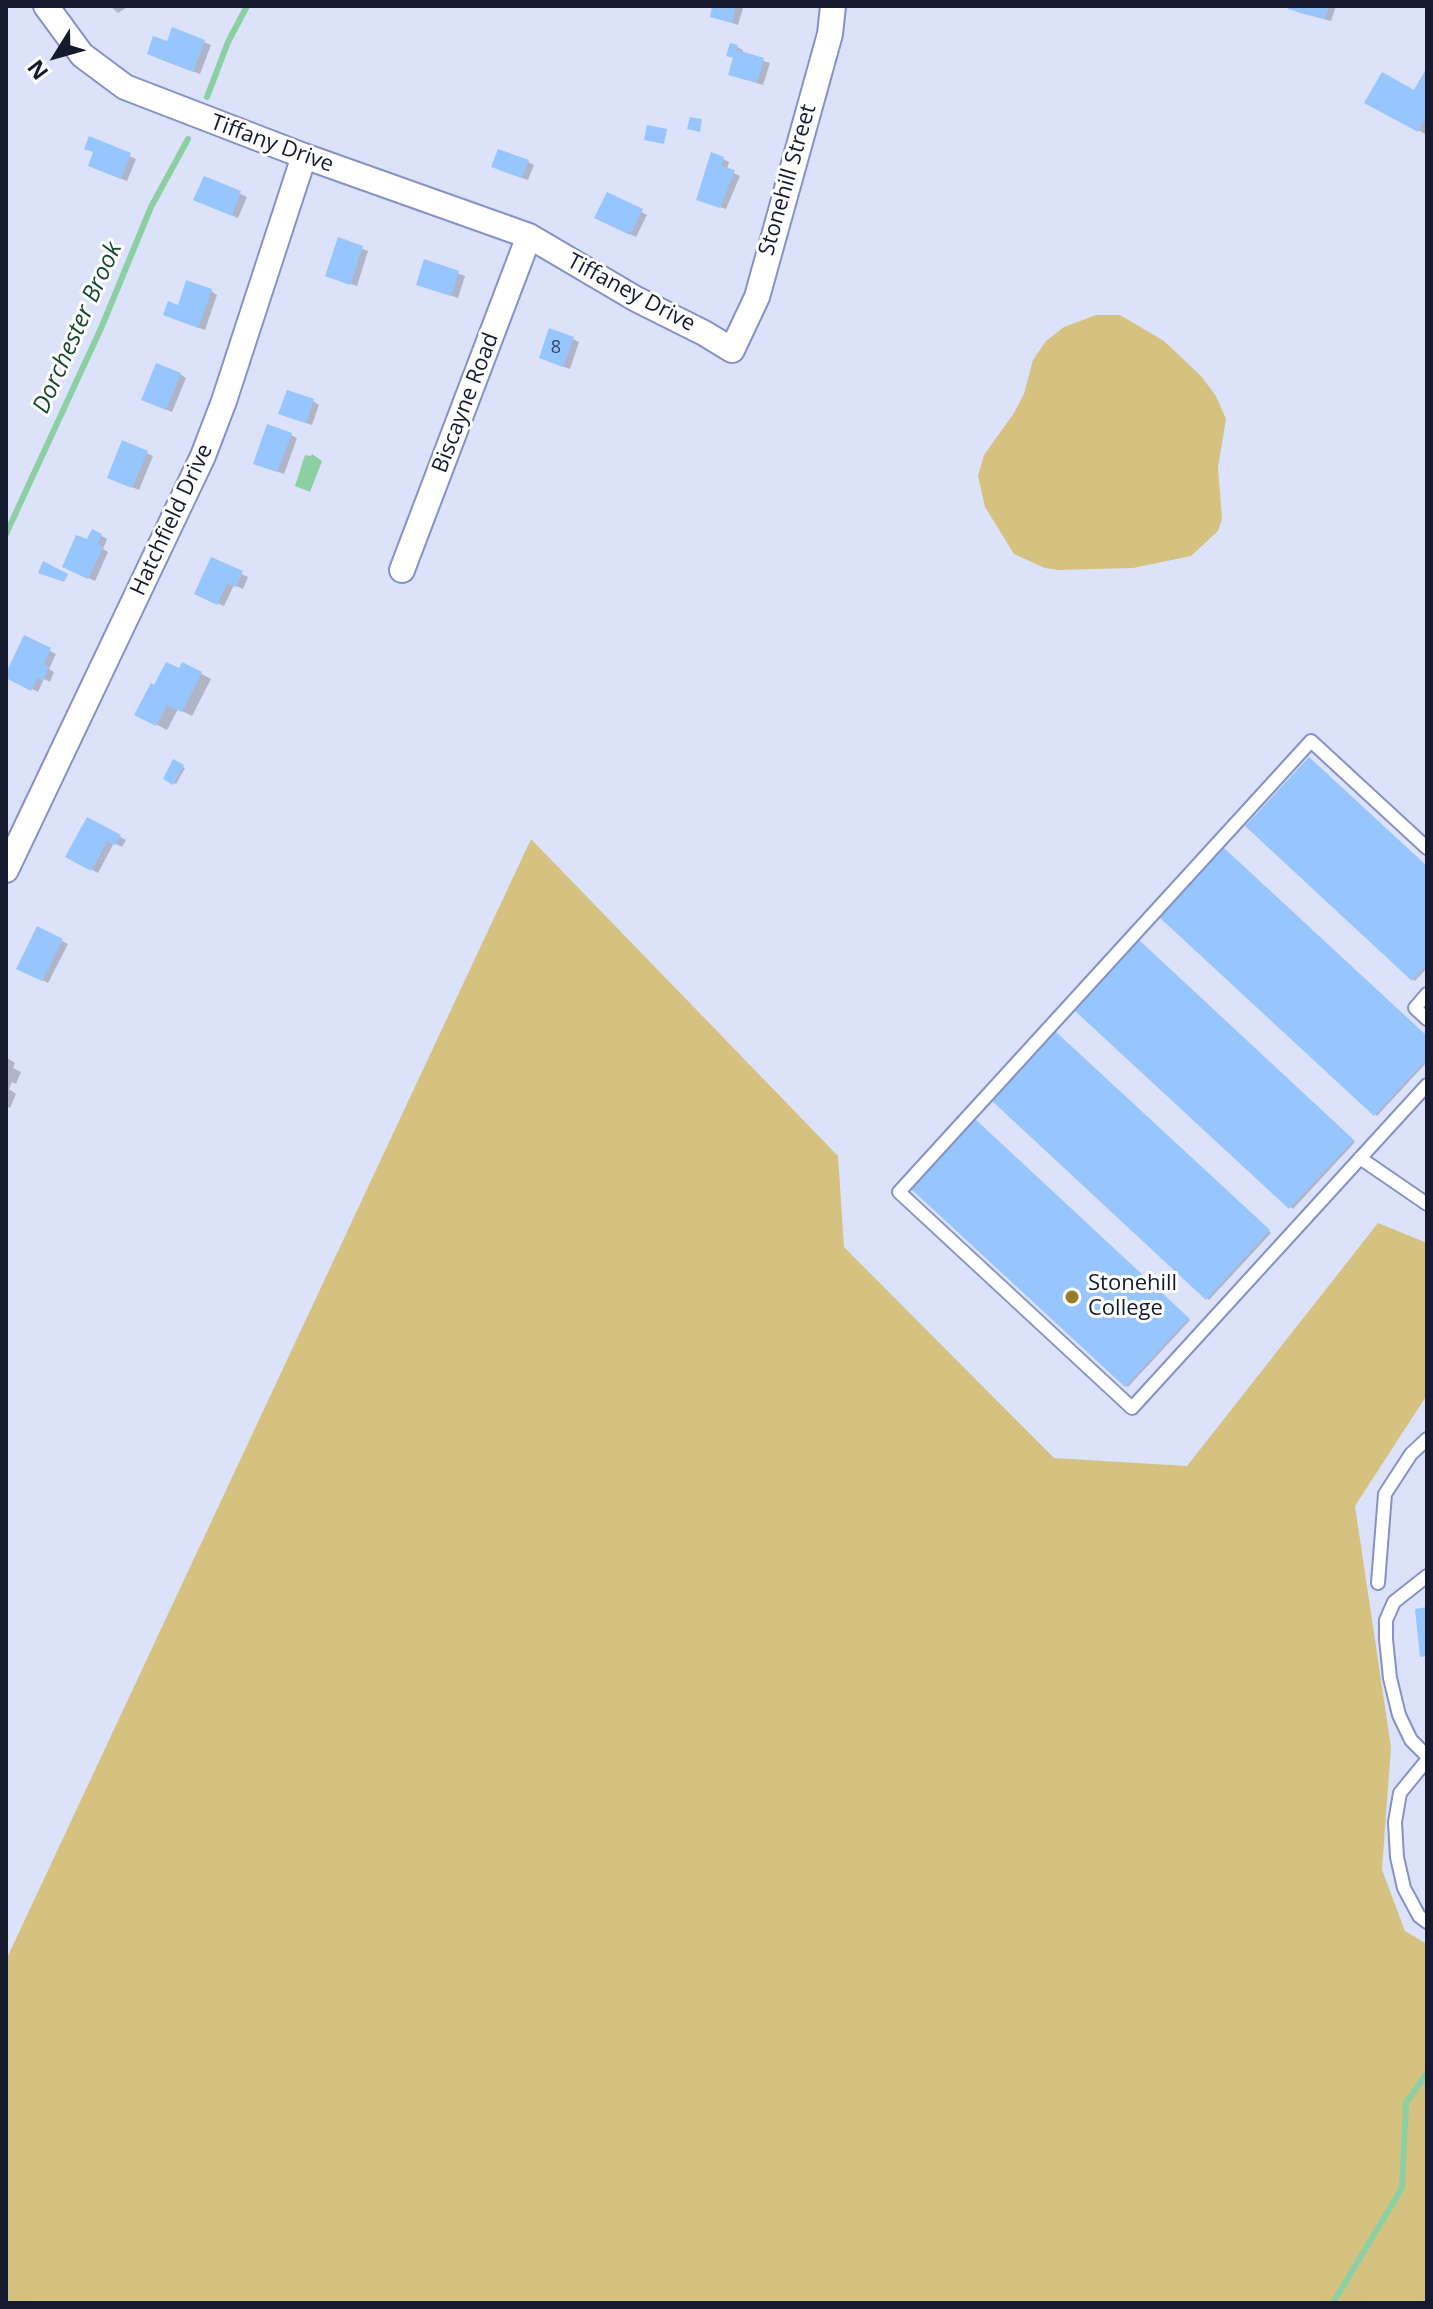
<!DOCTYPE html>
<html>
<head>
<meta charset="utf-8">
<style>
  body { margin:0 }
  #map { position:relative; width:1433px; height:2309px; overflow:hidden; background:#dce2f9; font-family:"Open Sans",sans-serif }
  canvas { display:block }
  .frame { position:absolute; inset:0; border:8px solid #161a2e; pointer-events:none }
  .north { position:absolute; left:16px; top:16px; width:80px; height:80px; -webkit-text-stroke:6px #fff; paint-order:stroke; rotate:233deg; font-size:22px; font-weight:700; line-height:32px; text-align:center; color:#161a2e }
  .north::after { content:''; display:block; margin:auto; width:28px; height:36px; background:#161a2e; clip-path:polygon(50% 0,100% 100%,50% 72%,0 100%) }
</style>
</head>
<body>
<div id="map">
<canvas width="1433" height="2309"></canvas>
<div class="frame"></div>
<div class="north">N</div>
</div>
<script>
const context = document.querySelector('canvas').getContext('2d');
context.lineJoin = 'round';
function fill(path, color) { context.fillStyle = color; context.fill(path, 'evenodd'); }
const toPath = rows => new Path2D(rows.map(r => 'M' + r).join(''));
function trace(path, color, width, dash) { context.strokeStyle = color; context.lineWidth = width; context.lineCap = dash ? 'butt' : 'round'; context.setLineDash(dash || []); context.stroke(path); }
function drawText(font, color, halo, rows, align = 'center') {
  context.font = font + ' "Open Sans",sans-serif'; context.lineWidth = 6; context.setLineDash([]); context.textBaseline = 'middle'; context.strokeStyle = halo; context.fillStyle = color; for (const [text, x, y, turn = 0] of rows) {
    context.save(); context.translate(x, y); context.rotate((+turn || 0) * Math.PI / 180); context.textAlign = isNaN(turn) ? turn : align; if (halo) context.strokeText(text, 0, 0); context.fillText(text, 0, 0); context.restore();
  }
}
fill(toPath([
  [1096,315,1120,315,1164,341,1201,376,1216,396,1226,419,1218,467,1222,519,1218,531,1191,556,1133,568,1057,570,1045,568,1014,554,985,507,978,476,984,455,1014,413,1024,394,1033,360,1046,341,1064,327],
  [531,839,838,1156,844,1247,1054,1458,1187,1466,1378,1223,1427,1243,1427,1395,1355,1506,1391,1747,1382,1870,1405,1931,1427,1944,1427,2303,6,2303,6,1960]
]), '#d5c280');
fill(toPath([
  [312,454,322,461,310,492,295,486,305,455,311,456]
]), '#8ccfa2');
fill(toPath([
  [110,6,129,6,118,13],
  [714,6,743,8,738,25,712,16],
  [1291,6,1336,6,1331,21,1297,12],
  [173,29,211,45,200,74,155,57,168,44],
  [737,47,743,50,742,54,770,63,763,85,730,74],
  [1427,72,1427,135,1377,107,1415,93],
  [90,139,136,159,127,181,96,169,95,152],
  [723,159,729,162,727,170,740,176,726,209,704,202],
  [528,162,534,165,528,180,499,170],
  [205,178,247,197,238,218,202,203],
  [608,194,647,215,636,237,603,221],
  [339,240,368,251,357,286,333,278],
  [425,262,465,276,458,298,424,287],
  [211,291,217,295,205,330,171,318],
  [573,339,579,342,570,369,547,361],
  [180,374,186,378,172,412,149,402],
  [313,401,319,405,312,425,287,417],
  [291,435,297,438,284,474,261,466],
  [124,443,153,456,139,490,115,480],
  [93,531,107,539,103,549,108,552,95,581,70,569],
  [212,560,248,577,243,589,234,585,224,606,203,597],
  [25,638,56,654,49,669,54,672,50,682,44,679,38,692,6,676],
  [183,664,211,679,192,716,178,709,167,730,137,714,155,688,179,671],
  [174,762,185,768,176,784,165,778],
  [88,819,126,840,122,847,114,843,98,873,68,857],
  [1427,867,1427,968,1415,981,1413,979],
  [62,941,68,944,48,983,19,968],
  [1141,944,1355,1142,1293,1209,1077,1010],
  [1058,1035,1271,1233,1209,1300,1207,1298],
  [1427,1038,1427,1062,1377,1116,1375,1114],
  [6,1057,15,1063,13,1068,21,1072,16,1084,12,1082,9,1089,16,1094,10,1108,6,1106],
  [977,1122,1190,1320,1128,1387,1126,1386]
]), '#0003');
trace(toPath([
  [207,97,228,42,247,6],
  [6,534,102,326,151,207,188,139],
  [1333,2303,1402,2188,1406,2103,1427,2073]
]), '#8ccfa2', 6);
fill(toPath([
  [712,6,736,6,732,23,710,17],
  [1289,6,1329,6,1325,19,1288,9],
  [172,27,205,40,193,72,147,54,153,36,167,41],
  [730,43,738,45,737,50,764,58,757,83,728,75,733,58,726,56],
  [1427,67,1427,116,1418,132,1364,103,1382,72,1414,90],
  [690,117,702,119,700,132,687,129],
  [647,125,667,129,664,144,644,140],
  [89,136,131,153,121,179,88,166,93,152,84,149],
  [498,149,529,160,522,178,491,167],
  [711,152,724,157,721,166,735,170,720,208,696,200],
  [204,176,241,191,232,216,193,200],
  [607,192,643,209,630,235,594,218],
  [338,237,363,246,350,285,325,276],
  [424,259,459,271,451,296,416,285],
  [186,280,212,289,198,328,163,315,168,301,178,305],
  [549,328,574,337,563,367,539,358],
  [156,363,181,373,166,410,141,400],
  [287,390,314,399,306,423,278,414],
  [267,424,292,433,277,472,253,464],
  [122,440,148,451,132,488,107,478],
  [92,529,102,534,98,544,103,547,88,579,62,567,76,535,87,539],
  [211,557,243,571,236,587,227,583,217,605,194,594],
  [43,561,68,574,64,582,38,573],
  [24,635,51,648,44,664,49,667,43,681,37,678,31,691,6,678,6,673],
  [166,662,179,668,182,662,202,672,182,712,167,705,156,726,134,715,151,683,154,685],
  [1309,757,1427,866,1427,965,1412,981,1245,826],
  [173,759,184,765,173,785,163,779],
  [87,817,121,835,115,845,107,842,91,871,65,857],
  [1223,847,1427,1036,1427,1059,1374,1116,1159,917],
  [37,926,63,939,42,981,16,969],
  [1139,940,1354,1140,1289,1209,1074,1010],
  [1055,1031,1270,1230,1206,1300,991,1100],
  [974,1118,1189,1318,1125,1387,910,1188],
  [1427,1607,1427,1656,1420,1657,1415,1609]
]), '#97c5fd');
const lane = toPath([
  [1427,848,1311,741,899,1192,1132,1408,1427,1085],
  [1427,994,1415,1008,1427,1019],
  [1360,1158,1427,1204],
  [1427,1576,1394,1602,1386,1620,1386,1639,1390,1678,1399,1715,1411,1740,1427,1756],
  [1378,1583,1385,1494,1411,1454,1427,1439],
  [1427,1760,1400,1793,1395,1822,1397,1857,1404,1888,1419,1916,1427,1922]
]);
const street = toPath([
  [46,6,82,55,125,87,304,156,529,236,636,299,704,333,732,350,757,297,830,34,833,6],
  [402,570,529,236],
  [6,870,203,456,224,401,304,156]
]);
trace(lane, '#8692c7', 16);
trace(street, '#8692c7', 28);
trace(lane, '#fff', 12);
trace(street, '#fff', 24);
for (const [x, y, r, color] of [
  [1072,1297,8,"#957e25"]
]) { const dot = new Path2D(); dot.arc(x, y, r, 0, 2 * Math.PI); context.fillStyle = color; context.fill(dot); trace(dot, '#fff', 3); }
drawText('18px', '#364562', null, [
  ["8",556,348]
]);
drawText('22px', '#161a2e', '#fff', [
  ["Tiffany Drive",272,144,20],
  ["Stonehill Street",788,180,-74],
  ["Tiffaney Drive",631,293,28],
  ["Biscayne Road",466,403,-69],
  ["Hatchfield Drive",172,520,-65]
]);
drawText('22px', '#161a2e', '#fff', [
  ["Stonehill",1088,1284],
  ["College",1088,1309]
], 'left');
drawText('italic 24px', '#17492c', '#fff', [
  ["Dorchester Brook",78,328,-66]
]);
</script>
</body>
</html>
